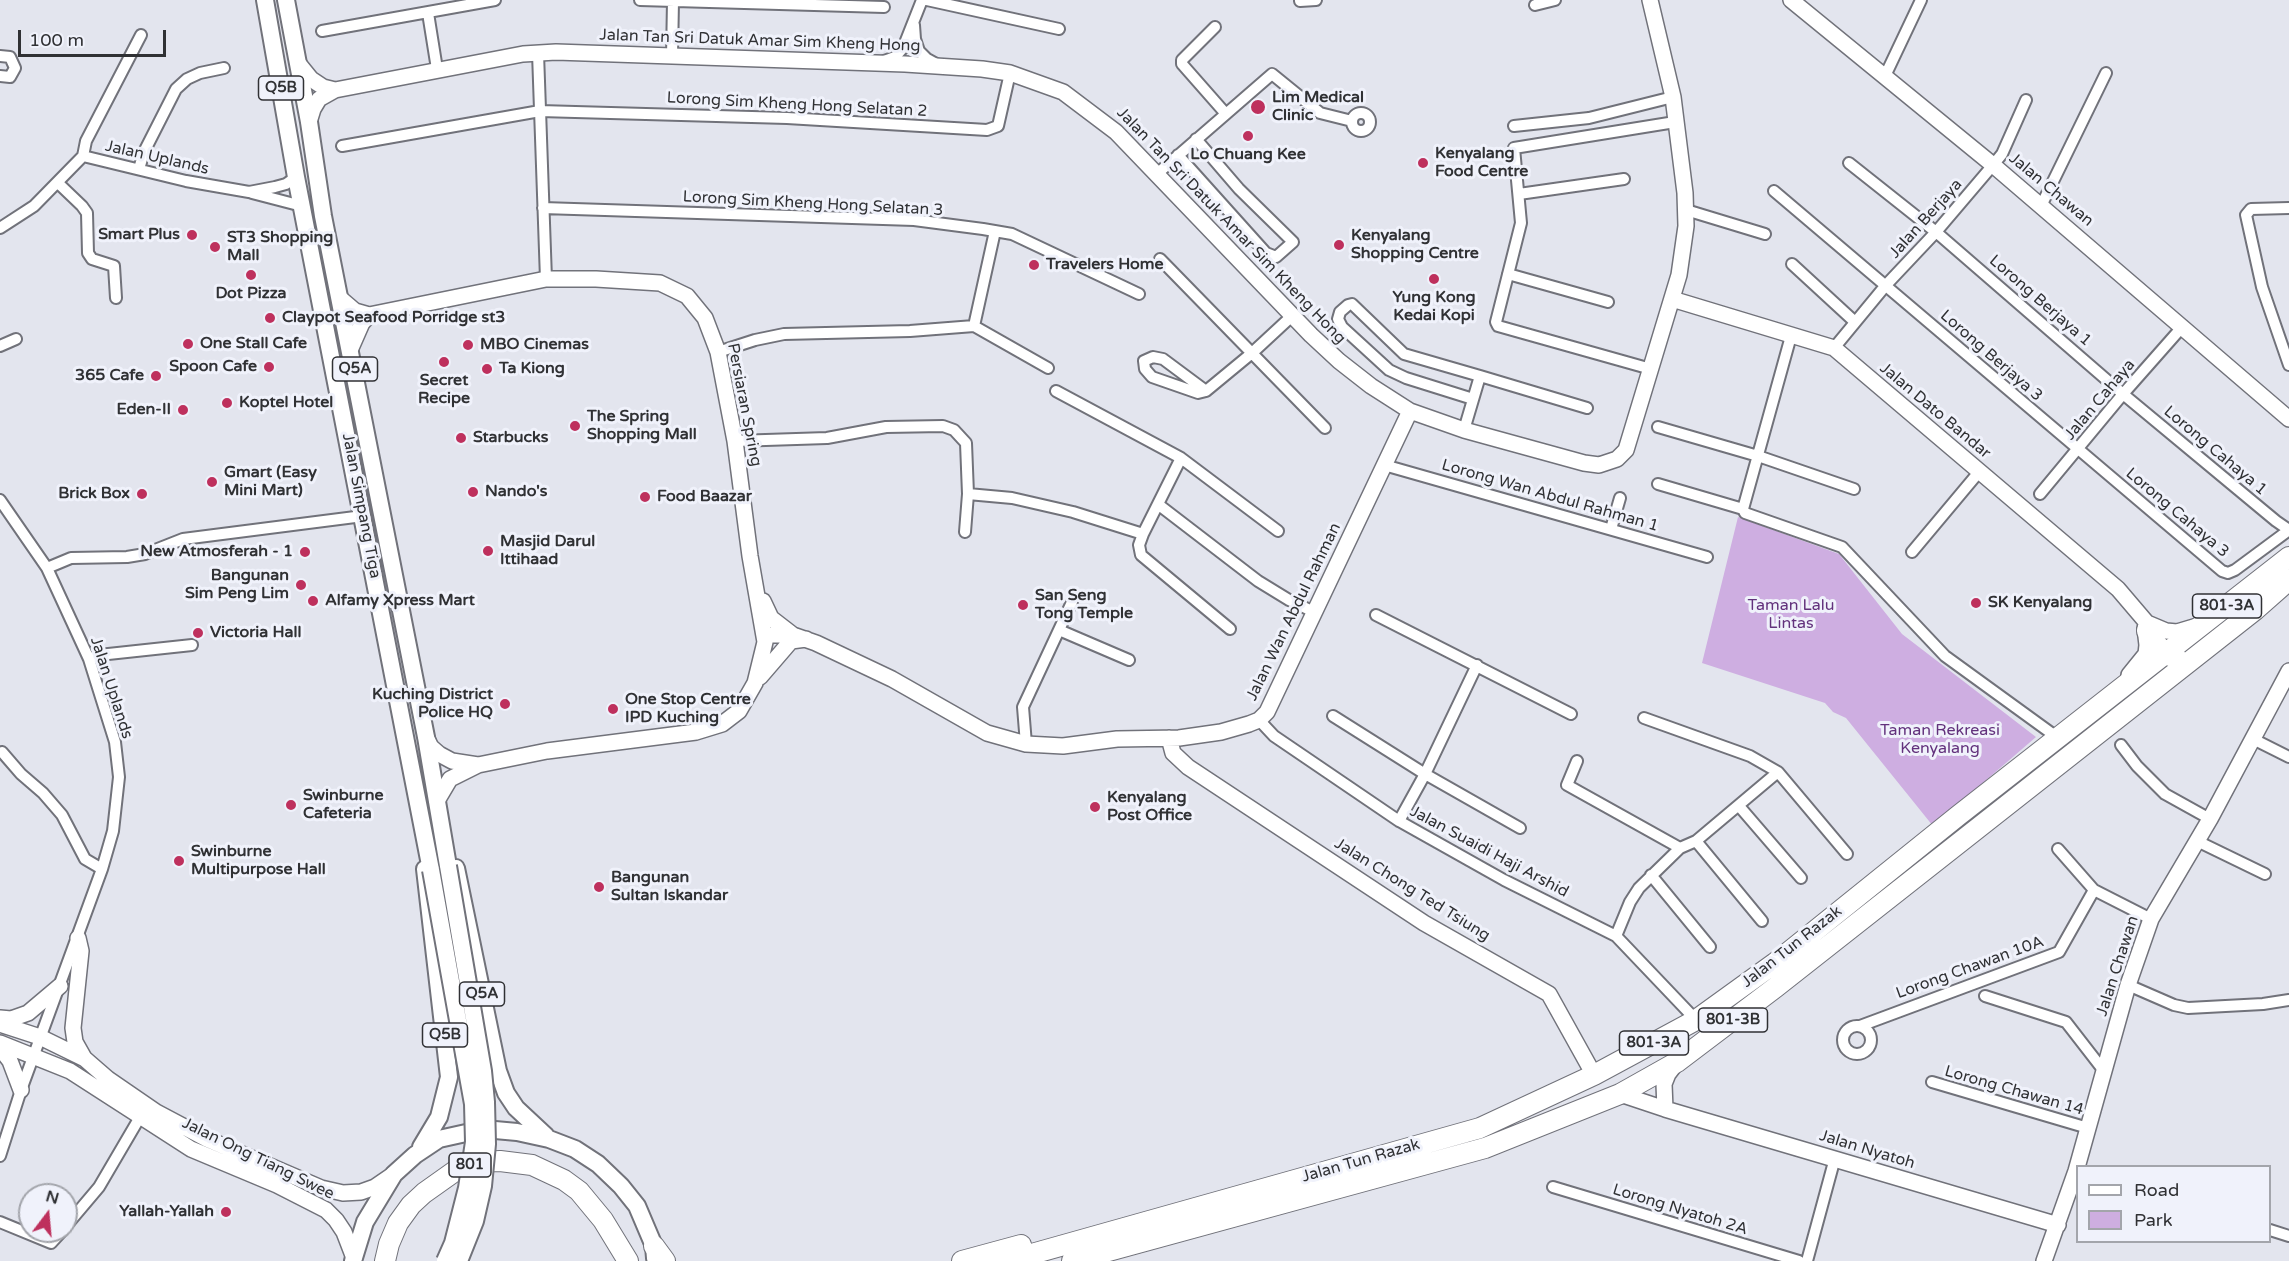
<!DOCTYPE html>
<html>
<head>
<meta charset="utf-8">
<style>
  body { margin:0 }
  #map { position:relative; width:2289px; height:1261px; overflow:hidden; background:#e3e5ee; font-family:"Varela Round",sans-serif }
  canvas { display:block }
  .legend { position:absolute; left:2076px; top:1165px; width:195px; height:78px; box-sizing:border-box; background:#f0f2fb; border:2px solid #a3a5ab; margin:0; padding:8px 10px; list-style:none; font-size:18px; color:#303134 }
  .legend li { display:flex; align-items:center; gap:12px; height:30px }
  .legend b { width:30px; border:2px solid #a3a5ab }
  .north { position:absolute; left:18px; top:1183px; width:60px; height:60px; box-sizing:border-box; background:#f0f2fb; border:2px solid #a3a5ab; border-radius:50%; rotate:16deg; font-size:16px; font-weight:700; line-height:24px; text-align:center; color:#303134 }
  .north::after { content:''; display:block; margin:auto; width:21px; height:27px; background:#be305d; clip-path:polygon(50% 0,100% 100%,50% 72%,0 100%) }
  .scale { position:absolute; left:18px; top:30px; width:148px; height:27px; box-sizing:border-box; border:3px solid #303134; border-top:0; padding-left:8px; font-size:18px; line-height:21px; white-space:nowrap; color:#303134; -webkit-text-stroke:4px #f0f2fb; paint-order:stroke }
</style>
</head>
<body>
<div id="map">
<canvas width="2289" height="1261"></canvas>
<ul class="legend">
<li><b style="height:8px;background:#fff"></b>Road</li>
<li><b style="height:16px;background:#ceaee1"></b>Park</li>
</ul>
<div class="north">N</div>
<div class="scale">100 m</div>
</div>
<script>
const context = document.querySelector('canvas').getContext('2d');
context.lineJoin = 'round';
function fill(path, color) { context.fillStyle = color; context.fill(path, 'evenodd'); }
const toPath = rows => new Path2D(rows.map(r => 'M' + r).join(''));
function trace(path, color, width, dash) { context.strokeStyle = color; context.lineWidth = width; context.lineCap = dash ? 'butt' : 'round'; context.setLineDash(dash || []); context.stroke(path); }
function drawText(font, color, halo, rows, align = 'center') {
  context.font = font + ' "Varela Round",sans-serif'; context.lineWidth = 6; context.setLineDash([]); context.textBaseline = 'middle'; context.strokeStyle = halo; context.fillStyle = color; for (const [text, x, y, turn = 0] of rows) {
    context.save(); context.translate(x, y); context.rotate((+turn || 0) * Math.PI / 180); context.textAlign = isNaN(turn) ? turn : align; if (halo) context.strokeText(text, 0, 0); context.fillText(text, 0, 0); context.restore();
  }
}
fill(toPath([
  [1738,517,1839,554,1902,634,2036,737,1933,826,1846,718,1833,712,1825,703,1702,663]
]), '#ceaee1');
const street = toPath([
  [640,0,884,7],
  [927,0,1059,29],
  [1300,1,1316,0],
  [1535,5,1555,0],
  [428,13,437,69],
  [914,25,915,39,919,51,927,59,938,65],
  [1215,27,1182,60,1182,64,1226,114],
  [322,31,495,0],
  [538,53,546,279],
  [0,56,10,57,15,68,10,77,0,76],
  [672,56,673,1],
  [884,61,895,57,903,48,922,0],
  [1885,76,1921,0],
  '1352 122a9 9 0 1 1 18 0a9 9 0 1 1-18 0Z',
  [1514,126,1589,118,1673,97],
  [342,146,540,111,787,118,987,130,998,126,1010,73],
  [1178,155,1266,253,1276,257,1293,242,1239,189,1196,139],
  [83,156,86,141,141,35],
  [1849,163,1936,232,2123,394,2276,521,2289,530],
  [139,169,144,152,176,89,187,79,200,73,224,68],
  [1158,173,1272,74,1320,113,1352,121],
  [58,183,82,206,87,213,88,253,92,259,114,266,116,298],
  [1774,191,2222,571,2228,573,2235,570,2289,530],
  [252,193,302,206],
  [1519,194,1624,179],
  [2041,206,2106,73],
  [543,208,914,220,983,229,1012,234,1139,294],
  [2289,208,2251,209,2246,215,2262,287,2289,365],
  [1686,210,1765,234],
  [0,228,34,206,83,156,186,181,249,192,275,187,286,184,296,177],
  [1160,259,1325,428],
  [1792,264,1855,322],
  [1508,274,1608,302],
  [974,326,1048,368],
  [1791,336,1743,509,1745,513,1842,547,1945,656,2058,738],
  [0,346,16,339],
  [1834,348,1886,285,1936,232,1993,165,2002,154,2026,100],
  [718,352,755,340,784,334,910,331,974,326,995,231],
  [1651,369,1498,326,1496,322,1521,223,1514,148,1675,122],
  [1056,391,1181,458,1278,531],
  [1206,391,1163,359,1153,357,1144,361,1145,369,1152,377,1198,393,1206,391,1252,353,1293,315],
  [1473,399,1406,378,1389,370,1342,327,1338,319,1340,312,1348,305,1352,304,1404,354,1480,376],
  [1658,427,1758,456,1854,489],
  [1464,430,1480,376,1587,408],
  [735,441,827,438,886,427,943,426,954,430,966,443,968,494,965,532],
  [1181,458,1143,534,1139,545,1141,555,1230,629],
  [1384,465,1707,557],
  [1658,484,1743,509],
  [968,494,1012,498,1073,512,1143,534],
  [2040,494,2123,394,2183,326],
  [0,500,47,568,89,659,115,742,119,777,113,831,102,869,21,1090,0,1156],
  [1159,505,1258,581,1289,600,1314,612],
  [1611,529,1620,498],
  [1912,552,1979,472],
  [47,568,71,558,127,557,145,554,183,539,363,516],
  [1376,615,1571,714],
  [1059,630,1129,660],
  [89,659,99,655,192,645],
  [1333,716,1425,774,1520,828],
  [1644,718,1750,756,1778,772,1847,854],
  [1259,720,1274,736,1399,821,1504,880,1616,936,1696,1020],
  [2253,739,2289,757],
  [1026,744,1023,707,1072,602],
  [2121,745,2137,766,2165,794,2210,819],
  [2,752,21,774,43,793,62,815,85,859,102,869],
  [1577,761,1567,785,1680,848],
  [1739,806,1801,878],
  [1399,821,1425,774,1477,665],
  [1696,841,1762,921],
  [2197,841,2265,874],
  [2058,849,2094,890,2151,919],
  [1651,875,1710,947],
  [1616,936,1630,902,1639,888,1680,848,1696,841,1778,772],
  [2128,985,2174,1005,2188,1008,2263,1004,2289,1000],
  [1985,996,2066,1022,2104,1071],
  '1843 1040a14 14 0 1 1 28 0a14 14 0 1 1-28 0Z',
  [1860,1026,2059,952,2094,890],
  [1932,1082,2088,1128],
  [1553,1187,1799,1261],
  [0,1222,51,1243,62,1231],
  [66,1226,99,1187,140,1117],
  [2270,1230,2289,1236],
  [1807,1261,1835,1158]
]);
const secondary = toPath([
  [1791,0,1993,165,2289,419],
  [298,63,311,79,323,87,335,90],
  [309,122,313,109,319,99,335,90,523,54,556,52,905,64,982,69,1010,73,1063,92,1116,132,1311,335,1339,361,1371,386,1410,411,1464,430,1584,463,1599,465,1617,459,1626,450,1679,275,1686,226,1685,193,1673,97,1650,0],
  [341,299,355,311,369,315,546,279,596,279,660,283,687,296,705,318,718,352,735,441,750,556,765,642,755,683,739,711,722,724,696,732,547,751,478,765,450,779,437,801],
  [1672,299,1834,348,2118,589,2147,623,2166,631,2177,632,2197,626],
  [351,348,362,323,369,315],
  [763,601,771,618,793,635],
  [764,635,793,635,816,643,892,679,987,733,1026,744,1063,746,1117,739,1179,738,1221,732,1249,724,1259,720,1267,712,1410,411],
  [2129,675,2146,654,2147,645,2145,628],
  [760,677,791,641,806,639],
  [426,737,431,747,439,754,452,761,478,765],
  [1169,738,1173,753,1188,767,1424,923,1549,994,1594,1075],
  [78,938,81,951,73,1028,75,1042,84,1058],
  [0,1018,11,1019,28,1013,60,986],
  [0,1024,40,1037,85,1059,108,1079,156,1112,207,1139,321,1188,343,1193,361,1192,375,1187,394,1174],
  [0,1043,70,1071,191,1149,277,1185,326,1210,336,1220,344,1232,354,1258],
  [0,1048,10,1061,21,1090],
  [1620,1094,1665,1109,2058,1225],
  [1665,1109,1664,1084,1668,1074,1677,1062],
  [2044,1261,2076,1171,2128,985,2151,919,2210,819,2289,671]
]);
const primary = toPath([
  [265,0,296,177,431,870],
  [286,0,309,122,323,216,426,737,448,866],
  [456,868,498,1071,506,1093,516,1108,546,1136],
  [421,1147,439,1117,449,1077,425,869],
  [353,1261,365,1222,394,1174,415,1155,439,1139,484,1129,517,1132,549,1139,575,1149,598,1164,621,1186,637,1206,654,1246,655,1258]
]);
const highway = toPath([
  [2147,631,2165,655,2176,657],
  [654,1246,665,1261],
  [385,1261,389,1244,398,1223,411,1205,424,1193,455,1171,479,1162,500,1161,532,1165,564,1180,579,1191,603,1220,628,1261],
  [962,1261,1021,1245],
  [1007,1261,1480,1128,1594,1075,1696,1020,1775,963,1959,815,2289,557],
  [1072,1261,1485,1148,1620,1094,1677,1062,1776,987,2255,610,2289,580]
]);
trace(street, '#71727a', 14);
trace(secondary, '#71727a', 18);
trace(primary, '#71727a', 20);
trace(highway, '#71727a', 22);
trace(street, '#fff', 10);
trace(secondary, '#fff', 15);
trace(primary, '#fff', 16);
trace(highway, '#fff', 20);
const primaryBridge = toPath([
  [448,866,483,1071,486,1102,487,1144,483,1186,475,1221,459,1261],
  [431,870,473,1104,474,1142,467,1188,453,1243,445,1261]
]);
trace(primaryBridge, '#71727a', 20, []);
trace(primaryBridge, '#fff', 16);
for (const [x, y, r, color] of [
  [1258,107,8,"#be305d"],
  [1248,136,6,"#be305d"],
  [1423,163,6,"#be305d"],
  [192,235,6,"#be305d"],
  [1339,245,6,"#be305d"],
  [215,247,6,"#be305d"],
  [1034,265,6,"#be305d"],
  [251,275,6,"#be305d"],
  [1434,279,6,"#be305d"],
  [270,318,6,"#be305d"],
  [188,344,6,"#be305d"],
  [468,345,6,"#be305d"],
  [444,362,6,"#be305d"],
  [269,367,6,"#be305d"],
  [487,369,6,"#be305d"],
  [156,376,6,"#be305d"],
  [227,403,6,"#be305d"],
  [183,410,6,"#be305d"],
  [575,426,6,"#be305d"],
  [461,438,6,"#be305d"],
  [212,482,6,"#be305d"],
  [473,492,6,"#be305d"],
  [142,494,6,"#be305d"],
  [645,497,6,"#be305d"],
  [488,551,6,"#be305d"],
  [305,552,6,"#be305d"],
  [301,585,6,"#be305d"],
  [313,601,6,"#be305d"],
  [1976,603,6,"#be305d"],
  [1023,605,6,"#be305d"],
  [198,633,6,"#be305d"],
  [505,704,6,"#be305d"],
  [613,709,6,"#be305d"],
  [291,805,6,"#be305d"],
  [1095,807,6,"#be305d"],
  [179,861,6,"#be305d"],
  [599,887,6,"#be305d"],
  [226,1212,6,"#be305d"]
]) { const dot = new Path2D(); dot.arc(x, y, r, 0, 2 * Math.PI); context.fillStyle = color; context.fill(dot); trace(dot, '#f0f2fb', 2); }
for (const [x, y, w] of [
  [281,88,45],
  [355,369,45],
  [2227,606,69],
  [482,994,45],
  [1733,1020,69],
  [445,1035,45],
  [1654,1043,69],
  [470,1165,42]
]) { const box = new Path2D(); box.roundRect(x - w / 2, y - 12, w, 24, 4.5); context.fillStyle = '#f0f2fb'; context.fill(box); trace(box, '#303134', 1.5); }
drawText('bold 15px', '#303134', null, [
  ["Q5B",281,88],
  ["Q5A",355,369],
  ["801-3A",2227,606],
  ["Q5A",482,994],
  ["801-3B",1733,1020],
  ["Q5B",445,1035],
  ["801-3A",1654,1043],
  ["801",470,1165]
]);
drawText('16px', '#303134', '#f0f2fb', [
  ["Jalan Tan Sri Datuk Amar Sim Kheng Hong",760,41,2],
  ["Lorong Sim Kheng Hong Selatan 2",797,105,3],
  ["Jalan Uplands",157,158,13],
  ["Jalan Chawan",2051,190,40],
  ["Lorong Sim Kheng Hong Selatan 3",813,204,3],
  ["Jalan Berjaya",1926,219,-48],
  ["Jalan Tan Sri Datuk Amar Sim Kheng Hong",1231,226,46],
  ["Lorong Berjaya 1",2040,301,41],
  ["Lorong Berjaya 3",1991,356,41],
  ["Jalan Cahaya",2100,400,-50],
  ["Persiaran Spring",744,405,79],
  ["Jalan Dato Bandar",1935,411,40],
  ["Lorong Cahaya 1",2215,451,40],
  ["Lorong Wan Abdul Rahman 1",1550,496,16],
  ["Jalan Simpang Tiga",361,506,79],
  ["Lorong Cahaya 3",2177,513,40],
  ["Jalan Wan Abdul Rahman",1294,612,-64],
  ["Jalan Uplands",111,688,72],
  ["Jalan Suaidi Haji Arshid",1489,852,28],
  ["Jalan Chong Ted Tsiung",1412,890,32],
  ["Jalan Tun Razak",1792,947,-38],
  ["Jalan Chawan",2118,966,-72],
  ["Lorong Chawan 10A",1970,968,-20],
  ["Lorong Chawan 14",2014,1091,16],
  ["Jalan Nyatoh",1867,1150,17],
  ["Jalan Ong Tiang Swee",258,1159,26],
  ["Jalan Tun Razak",1361,1161,-16],
  ["Lorong Nyatoh 2A",1680,1210,17]
]);
drawText('bold 16px', '#303134', '#f0f2fb', [
  ["Lim Medical",1272,98],
  ["Clinic",1272,116],
  ["Kenyalang",1435,154],
  ["Food Centre",1435,172],
  ["Lo Chuang Kee",1248,155,"center"],
  ["Smart Plus",180,235,"right"],
  ["Kenyalang",1351,236],
  ["Shopping Centre",1351,254],
  ["ST3 Shopping",227,238],
  ["Mall",227,256],
  ["Travelers Home",1046,265],
  ["Dot Pizza",251,294,"center"],
  ["Yung Kong",1434,298,"center"],
  ["Kedai Kopi",1434,316,"center"],
  ["Claypot Seafood Porridge st3",282,318],
  ["One Stall Cafe",200,344],
  ["MBO Cinemas",480,345],
  ["Spoon Cafe",257,367,"right"],
  ["Ta Kiong",499,369],
  ["365 Cafe",144,376,"right"],
  ["Secret",444,381,"center"],
  ["Recipe",444,399,"center"],
  ["Koptel Hotel",239,403],
  ["Eden-II",171,410,"right"],
  ["The Spring",587,417],
  ["Shopping Mall",587,435],
  ["Starbucks",473,438],
  ["Gmart (Easy",224,473],
  ["Mini Mart)",224,491],
  ["Nando's",485,492],
  ["Brick Box",130,494,"right"],
  ["Food Baazar",657,497],
  ["Masjid Darul",500,542],
  ["Ittihaad",500,560],
  ["New Atmosferah - 1",293,552,"right"],
  ["Bangunan",289,576,"right"],
  ["Sim Peng Lim",289,594,"right"],
  ["San Seng",1035,596],
  ["Tong Temple",1035,614],
  ["Alfamy Xpress Mart",325,601],
  ["SK Kenyalang",1988,603],
  ["Victoria Hall",210,633],
  ["Kuching District",493,695,"right"],
  ["Police HQ",493,713,"right"],
  ["One Stop Centre",625,700],
  ["IPD Kuching",625,718],
  ["Swinburne",303,796],
  ["Cafeteria",303,814],
  ["Kenyalang",1107,798],
  ["Post Office",1107,816],
  ["Swinburne",191,852],
  ["Multipurpose Hall",191,870],
  ["Bangunan",611,878],
  ["Sultan Iskandar",611,896],
  ["Yallah-Yallah",214,1212,"right"]
], 'left');
drawText('16px', '#62317c', '#f0f2fb', [
  ["Taman Lalu",1791,606],
  ["Lintas",1791,624],
  ["Taman Rekreasi",1940,731],
  ["Kenyalang",1940,749]
]);
</script>
</body>
</html>
